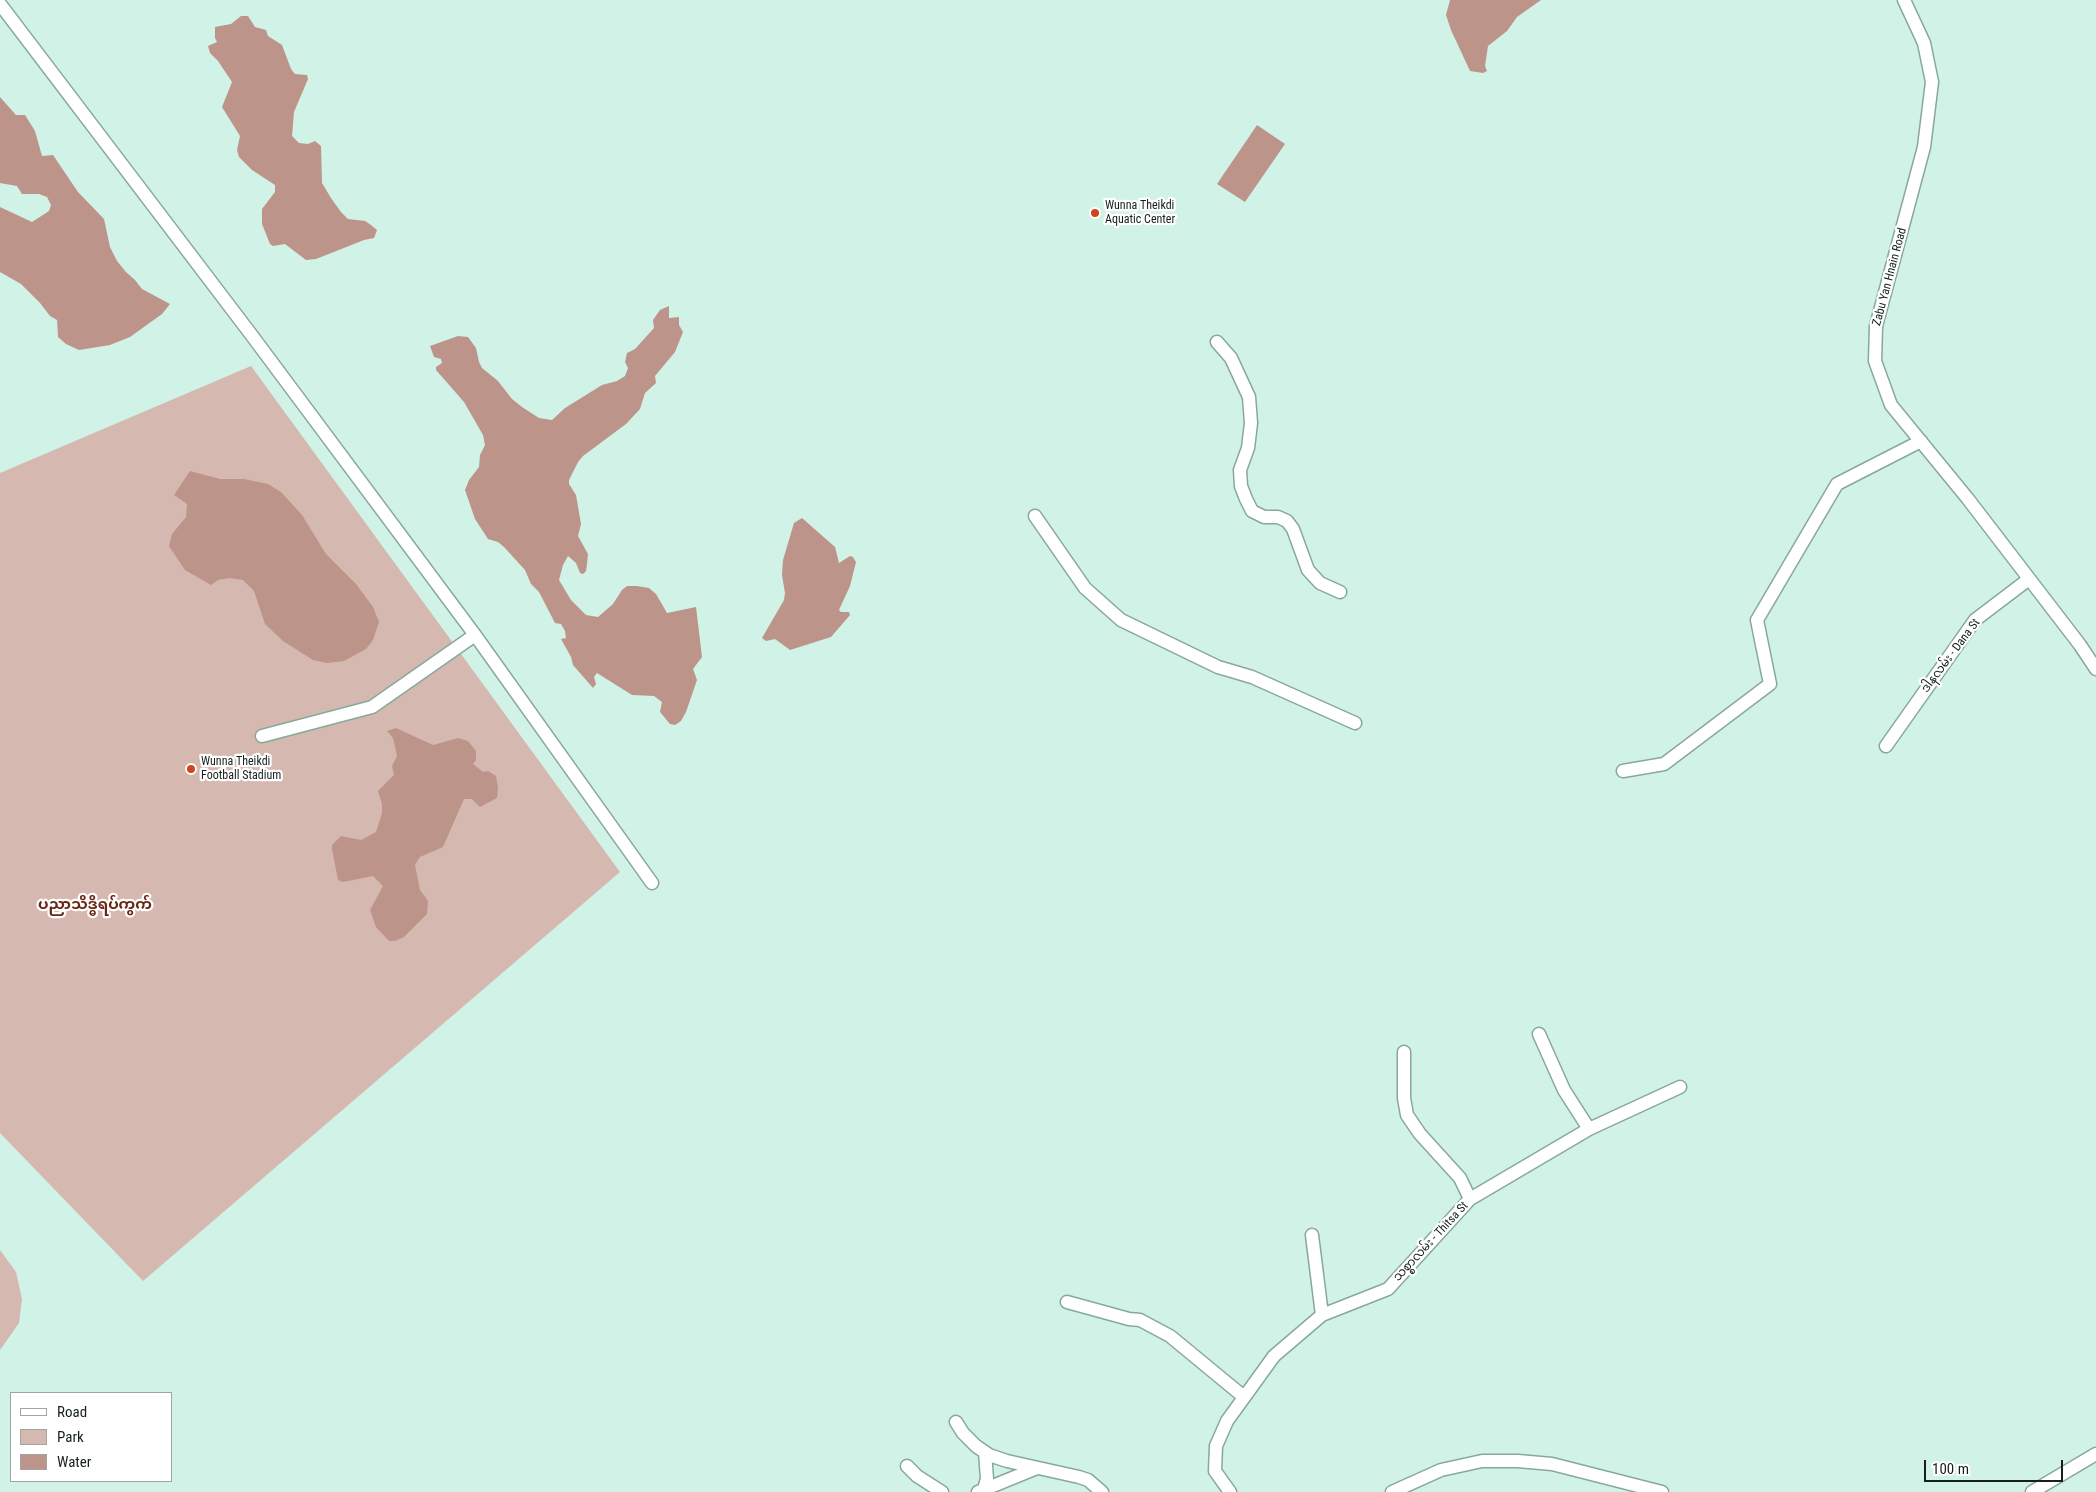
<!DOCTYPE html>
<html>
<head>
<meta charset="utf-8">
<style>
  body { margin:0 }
  #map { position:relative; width:2096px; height:1492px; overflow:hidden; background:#d1f2e6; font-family:"Roboto Condensed",sans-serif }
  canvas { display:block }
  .legend { position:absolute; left:10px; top:1392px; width:162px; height:90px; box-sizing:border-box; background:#fff; border:1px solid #a1a6a4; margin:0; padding:6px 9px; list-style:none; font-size:15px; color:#14201c }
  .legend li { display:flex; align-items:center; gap:10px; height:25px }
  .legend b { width:25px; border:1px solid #a1a6a4 }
  .scale { position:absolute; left:1924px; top:1460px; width:139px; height:22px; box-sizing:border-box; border:2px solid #14201c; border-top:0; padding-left:6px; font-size:15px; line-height:18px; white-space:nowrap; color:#14201c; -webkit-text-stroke:4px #fff; paint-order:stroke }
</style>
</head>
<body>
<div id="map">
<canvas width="2096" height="1492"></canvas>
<ul class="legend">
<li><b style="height:6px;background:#fff"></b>Road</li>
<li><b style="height:14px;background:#d5b8af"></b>Park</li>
<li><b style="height:14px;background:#bd9489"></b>Water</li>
</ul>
<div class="scale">100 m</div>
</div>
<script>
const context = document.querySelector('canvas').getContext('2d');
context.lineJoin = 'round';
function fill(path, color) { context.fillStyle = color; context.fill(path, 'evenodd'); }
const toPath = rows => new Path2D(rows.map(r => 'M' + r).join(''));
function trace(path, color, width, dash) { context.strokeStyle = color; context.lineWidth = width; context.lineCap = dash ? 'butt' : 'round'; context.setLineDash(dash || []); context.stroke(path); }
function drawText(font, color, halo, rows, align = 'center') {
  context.font = font + ' "Roboto Condensed","Noto Sans Myanmar",sans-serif'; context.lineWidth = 4.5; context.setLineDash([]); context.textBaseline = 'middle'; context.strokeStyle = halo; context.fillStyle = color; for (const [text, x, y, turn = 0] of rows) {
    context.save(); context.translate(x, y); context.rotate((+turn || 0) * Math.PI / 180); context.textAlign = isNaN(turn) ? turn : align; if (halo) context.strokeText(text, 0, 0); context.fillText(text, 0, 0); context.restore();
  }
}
fill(toPath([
  [251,366,620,872,143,1281,0,1133,0,473],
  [0,1250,16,1272,22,1299,19,1323,0,1350]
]), '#d5b8af');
fill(toPath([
  [1450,0,1541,0,1517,17,1507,31,1488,46,1485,66,1487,71,1483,73,1470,71,1451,30,1446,15],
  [241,16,248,16,255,27,266,30,268,36,282,45,291,69,295,74,307,75,308,79,294,112,292,136,299,143,308,144,315,141,321,146,322,183,331,198,341,212,348,219,365,221,371,225,377,230,374,238,364,240,316,259,306,260,285,244,273,246,270,244,262,224,262,209,275,192,275,185,252,170,239,157,237,150,240,136,222,107,232,82,218,61,210,53,208,46,217,42,215,38,215,27,231,24],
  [0,97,16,115,25,115,35,131,42,156,53,155,78,192,104,219,110,247,117,261,126,272,135,280,142,289,170,304,162,314,130,337,110,345,79,350,66,344,58,337,57,320,50,316,40,303,21,284,0,272,0,207,32,222,49,211,51,205,47,197,39,194,22,194,17,186,0,183],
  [1257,125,1285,144,1245,202,1217,184],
  [669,306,669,318,679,317,679,325,683,332,675,352,655,376,656,383,645,393,640,409,626,424,583,456,578,462,569,480,569,484,576,495,581,524,578,536,588,554,587,564,586,571,583,574,580,573,576,563,568,556,563,565,559,580,571,600,586,615,598,617,613,604,622,590,627,586,637,586,649,588,656,594,667,613,696,607,702,657,693,669,697,680,686,712,681,721,675,725,670,724,660,712,662,702,654,696,632,695,597,673,594,677,596,684,593,688,573,665,571,657,561,639,566,638,565,631,561,624,555,623,539,592,531,584,525,570,504,547,498,542,488,539,475,519,465,490,469,480,479,467,480,455,485,445,483,435,464,402,436,370,436,367,442,363,441,359,434,357,430,346,458,336,468,337,476,348,479,362,482,368,498,381,512,399,522,407,539,418,552,420,565,408,602,385,617,381,625,376,628,368,625,362,627,353,635,349,654,328,653,320,660,310],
  [190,471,220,479,244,479,268,484,281,492,302,515,326,554,356,584,373,607,379,622,373,640,366,649,344,661,327,663,313,660,283,641,265,624,254,591,243,580,229,578,218,580,211,585,185,570,169,546,172,534,186,517,187,504,174,495],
  [802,518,835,547,839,563,850,556,853,557,856,562,850,586,839,610,841,612,849,612,850,615,831,637,790,650,775,639,766,641,762,638,784,600,785,593,782,575,783,560,794,523],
  [396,728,433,745,458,738,468,741,476,751,476,760,473,764,483,772,488,771,496,776,498,788,497,798,480,807,472,799,464,799,443,847,420,857,415,865,420,890,428,901,427,914,404,937,395,941,389,941,376,927,370,910,383,886,373,876,343,882,338,880,332,849,332,845,341,836,361,840,376,832,382,813,382,804,378,791,394,775,392,766,397,756,393,738,387,731]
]), '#bd9489');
const minor = toPath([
  [1904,0,1924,43,1932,82,1924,147,1876,326,1875,361,1891,405,1968,499,2080,645,2096,669],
  [0,4,253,337,475,635,652,883],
  [1217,342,1231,358,1249,397,1251,423,1248,448,1240,470,1241,486,1246,499,1252,511,1264,517,1278,517,1287,521,1293,529,1308,570,1320,583,1340,592],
  [1035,516,1085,588,1121,620,1218,667,1252,677,1355,723],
  [262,736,372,707,475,635],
  [1886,746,1975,620,2029,579],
  [1623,771,1664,764,1770,684,1757,620,1837,484,1921,441],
  [1539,1034,1564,1090,1589,1129],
  [1404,1052,1404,1098,1407,1115,1420,1134,1460,1178,1470,1199],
  [1312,1235,1322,1315],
  [1067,1302,1129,1319,1140,1320,1170,1336,1244,1397],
  [956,1422,963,1433,976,1446,989,1455,1007,1461,1079,1477,1088,1480,1102,1492],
  [907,1466,917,1476,942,1492],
  [984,1489,987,1479,985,1452],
  [978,1492,1037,1468],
  [1230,1492,1215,1471,1216,1446,1227,1421,1274,1356,1322,1315,1388,1289,1470,1199,1589,1129,1680,1087],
  [1392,1492,1441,1470,1482,1461,1518,1461,1552,1464,1662,1492],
  [2032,1492,2096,1454]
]);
trace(minor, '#89a89d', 15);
trace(minor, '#fff', 12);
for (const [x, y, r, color] of [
  [1095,213,5,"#cf461e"],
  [191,769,5,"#cf461e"]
]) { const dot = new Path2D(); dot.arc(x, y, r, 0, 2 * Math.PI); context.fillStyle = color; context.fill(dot); trace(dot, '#fff', 2); }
drawText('12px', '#14201c', '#fff', [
  ["Wunna Theikdi",1105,206],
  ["Aquatic Center",1105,220],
  ["Wunna Theikdi",201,762],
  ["Football Stadium",201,776]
], 'left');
drawText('12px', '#14201c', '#fff', [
  ["Zabu Yan Hnain Road",1890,277,-75],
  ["ဒါနလမ်း - Dana St",1951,656,-53],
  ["သစ္စာလမ်း - Thitsa St",1431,1242,-47]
]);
drawText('bold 15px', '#692714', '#fff', [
  ["ပညာသိဒ္ဓိရပ်ကွက်",95,905]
]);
</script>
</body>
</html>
